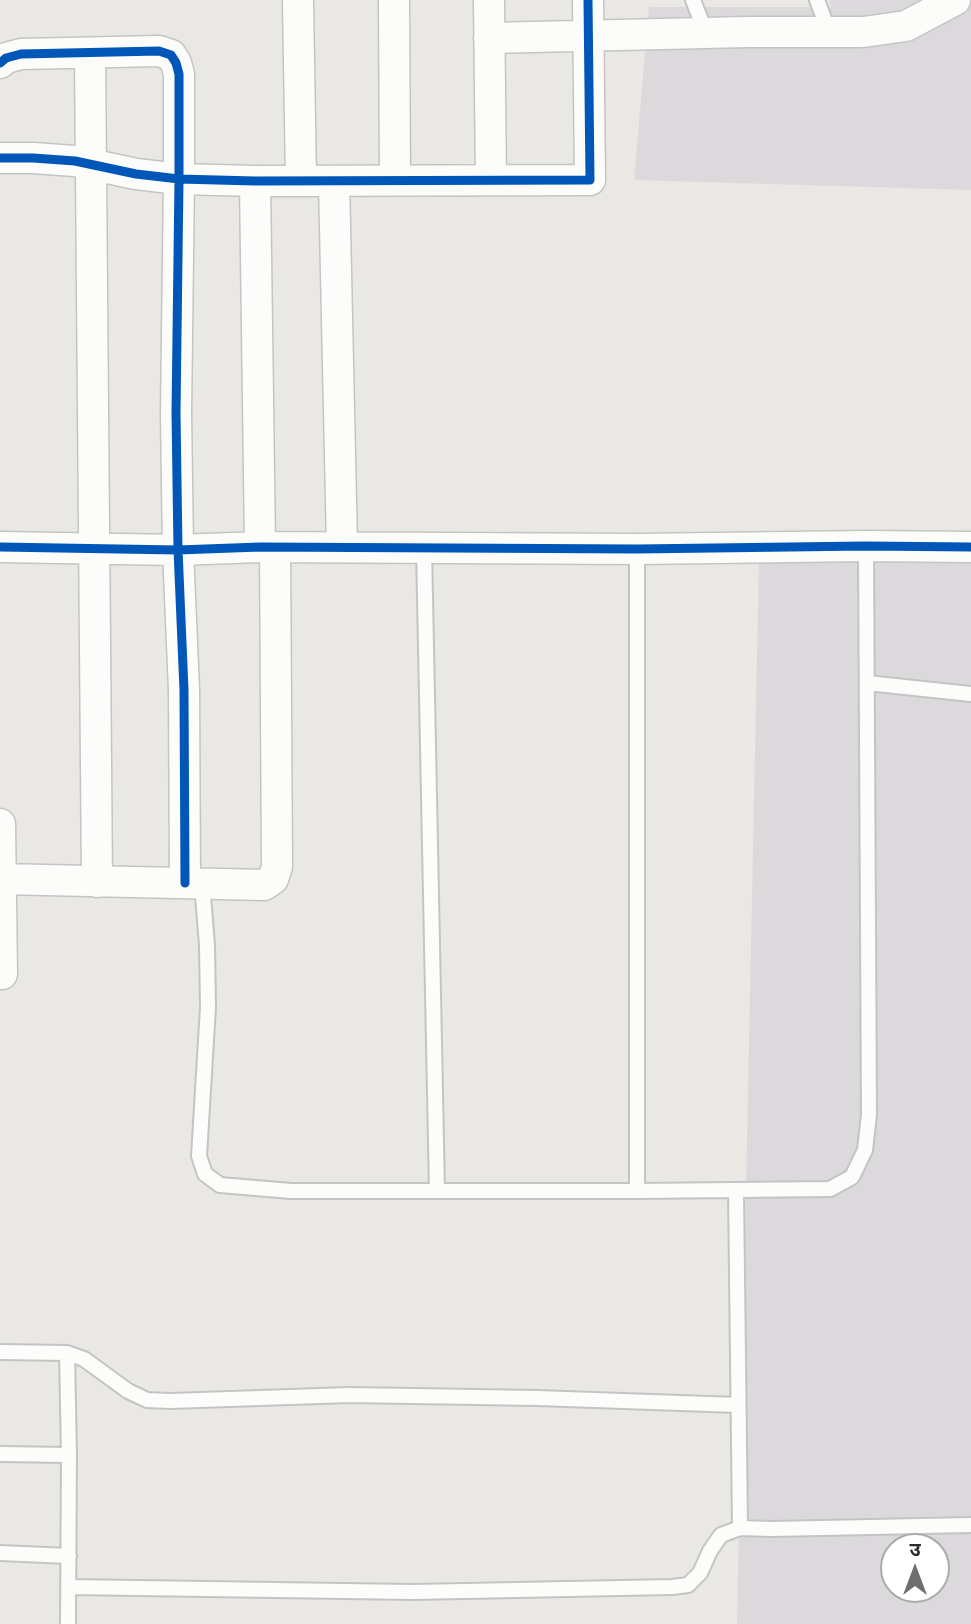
<!DOCTYPE html>
<html>
<head>
<meta charset="utf-8">
<style>
  body { margin:0 }
  #map { position:relative; width:971px; height:1624px; overflow:hidden; background:#eae8e5; font-family:"Asap Condensed","Noto Sans Devanagari",sans-serif }
  canvas { display:block }
  .north { position:absolute; left:880px; top:1533px; width:70px; height:70px; box-sizing:border-box; background:#fff; border:2px solid #ababab; border-radius:50%; rotate:0deg; font-size:19px; font-weight:700; line-height:28px; text-align:center; color:#2d2d2d }
  .north::after { content:''; display:block; margin:auto; width:24px; height:32px; background:#6f6e6d; clip-path:polygon(50% 0,100% 100%,50% 72%,0 100%) }
</style>
</head>
<body>
<div id="map">
<canvas width="971" height="1624"></canvas>
<div class="north">उ</div>
</div>
<script>
const context = document.querySelector('canvas').getContext('2d');
context.lineJoin = 'round';
function fill(path, color) { context.fillStyle = color; context.fill(path, 'evenodd'); }
const toPath = rows => new Path2D(rows.map(r => 'M' + r).join(''));
function trace(path, color, width, dash) { context.strokeStyle = color; context.lineWidth = width; context.lineCap = dash ? 'butt' : 'round'; context.setLineDash(dash || []); context.stroke(path); }
fill(toPath([
  [830,0,971,0,971,190,634,180,649,7,831,7],
  [759,559,971,560,971,1624,737,1624],
  [894,1547,936,1547,936,1589,894,1589]
]), '#dbd9db');
const service = toPath([
  [693,0,706,33],
  [817,0,829,32],
  [424,548,437,1191],
  [867,683,971,694],
  [202,884,207,945,208,1007,199,1156,205,1174,220,1185,291,1191,637,1191,830,1189,852,1177,865,1150,869,1115,866,546],
  [736,1190,740,1528],
  [637,1191,637,549],
  [0,1352,67,1353,84,1359,128,1391,147,1400,170,1401,350,1395,537,1398,738,1405],
  [67,1353,69,1455,68,1624],
  [0,1454,69,1455],
  [0,1553,69,1556],
  [68,1587,413,1592,672,1587,688,1585,700,1573,710,1551,721,1535,740,1528,772,1529,971,1525]
]);
const minor = toPath([
  [298,0,301,181],
  [394,0,395,180],
  [489,0,491,180],
  [489,38,747,32,863,32,906,26,955,0],
  [90,53,97,882],
  [0,63,6,58,21,54,159,51,171,55,176,63,179,74,179,179,176,413,178,550,184,690,185,883],
  [0,158,33,158,75,161,136,174,179,179,255,181,590,180,588,0],
  [255,181,260,547],
  [334,181,342,547],
  [0,547,178,550,260,547,637,549,866,546,971,547],
  [0,824,2,974],
  [1,879,264,885,273,879,277,867,275,547]
]);
trace(service, '#c4c4c4', 18);
trace(minor, '#c4c4c4', 33);
trace(service, '#fcfcfb', 14);
trace(minor, '#fcfcfb', 30);
trace(toPath([
  [0,63,6,58,21,54,159,51,171,55,176,63,179,74,179,179,176,413,178,550,184,690,185,883],
  [0,158,33,158,75,161,136,174,179,179,255,181,590,180,588,0],
  [0,547,178,550,260,547,637,549,866,546,971,547]
]), '#0057b8', 9);
</script>
</body>
</html>
